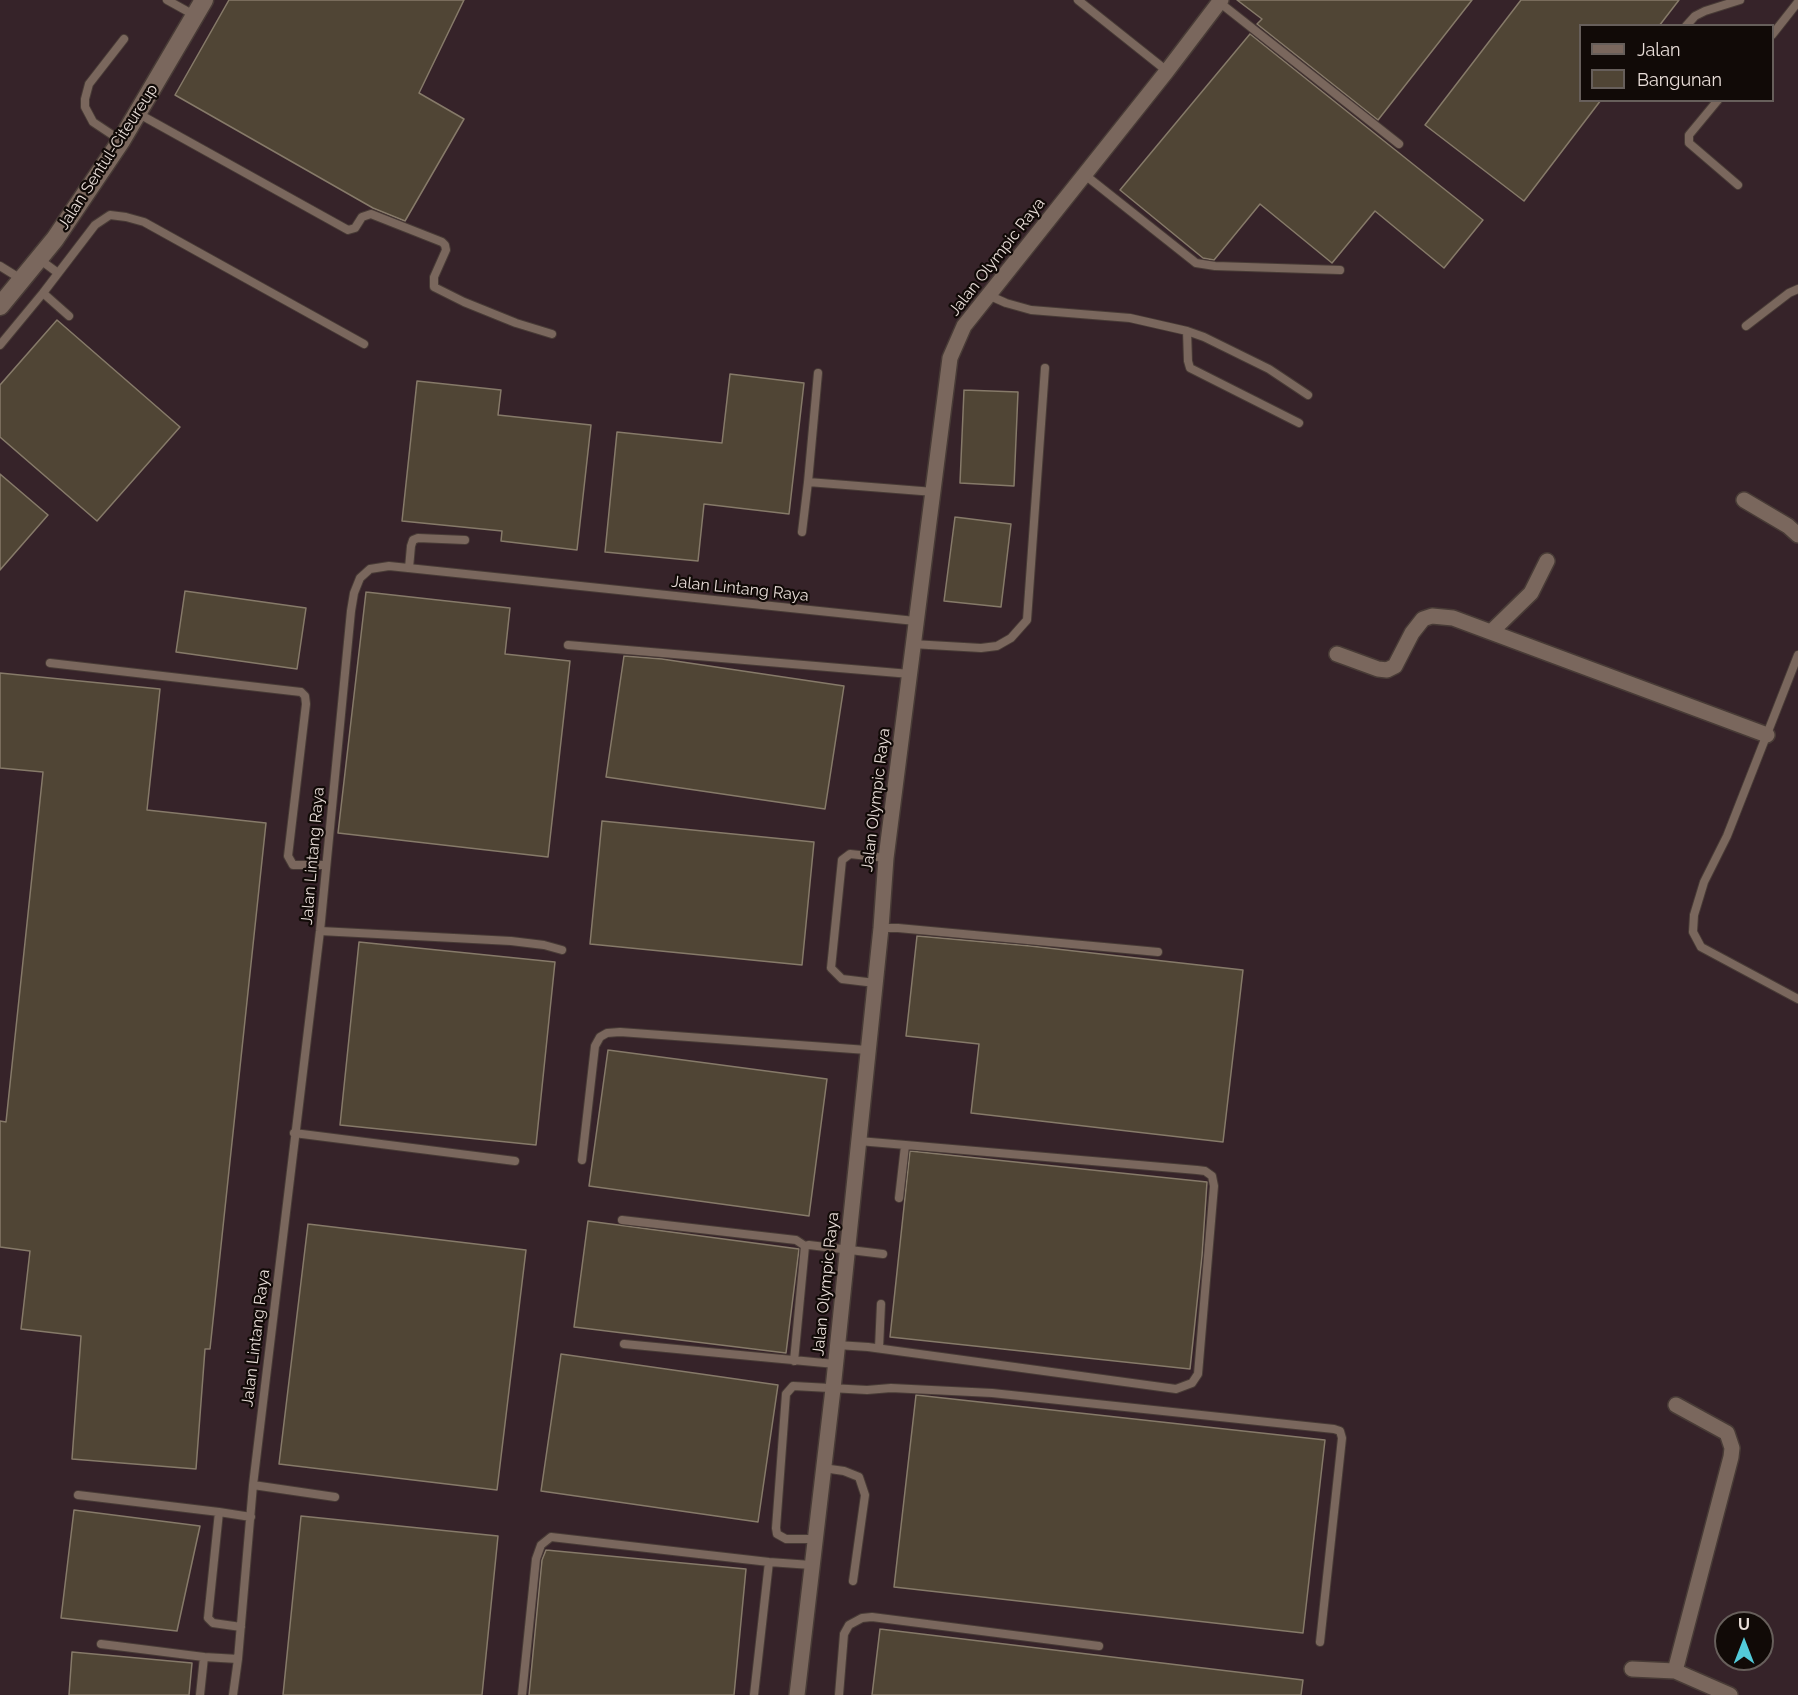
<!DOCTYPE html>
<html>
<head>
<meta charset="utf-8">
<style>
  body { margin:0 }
  #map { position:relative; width:1798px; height:1695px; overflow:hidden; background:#2e1e16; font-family:Raleway,sans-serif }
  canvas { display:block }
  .legend { position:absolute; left:1579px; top:24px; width:195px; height:78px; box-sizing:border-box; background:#110a07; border:2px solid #675f5b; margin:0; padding:8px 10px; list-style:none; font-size:18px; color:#e9ded9 }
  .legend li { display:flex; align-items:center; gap:12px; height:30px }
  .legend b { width:30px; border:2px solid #675f5b }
  .north { position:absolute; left:1714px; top:1611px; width:60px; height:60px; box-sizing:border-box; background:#110a07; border:2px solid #675f5b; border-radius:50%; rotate:0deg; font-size:16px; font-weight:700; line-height:24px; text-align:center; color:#e9ded9 }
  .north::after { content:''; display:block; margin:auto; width:21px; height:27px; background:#53cbda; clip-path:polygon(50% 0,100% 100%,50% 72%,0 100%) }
</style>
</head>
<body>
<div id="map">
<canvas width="1798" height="1695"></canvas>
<ul class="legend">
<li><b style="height:8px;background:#7a675d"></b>Jalan</li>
<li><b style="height:16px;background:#504535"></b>Bangunan</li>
</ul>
<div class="north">U</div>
</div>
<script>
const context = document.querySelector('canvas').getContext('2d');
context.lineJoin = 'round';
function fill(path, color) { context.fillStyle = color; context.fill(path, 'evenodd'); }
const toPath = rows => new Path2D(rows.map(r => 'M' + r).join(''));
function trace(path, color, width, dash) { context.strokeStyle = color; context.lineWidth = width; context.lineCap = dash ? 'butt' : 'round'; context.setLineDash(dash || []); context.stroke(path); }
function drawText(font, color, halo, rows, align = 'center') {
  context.font = font + ' Raleway,sans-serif'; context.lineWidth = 4.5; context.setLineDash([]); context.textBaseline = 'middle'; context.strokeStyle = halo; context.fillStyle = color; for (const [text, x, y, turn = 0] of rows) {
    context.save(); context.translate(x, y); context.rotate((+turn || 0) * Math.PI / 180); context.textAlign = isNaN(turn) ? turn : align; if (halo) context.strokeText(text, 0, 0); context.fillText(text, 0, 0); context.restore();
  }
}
fill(toPath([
  [0,0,1798,0,1798,1695,0,1695],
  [1580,26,1772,26,1772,100,1580,100],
  [1726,1623,1762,1623,1762,1659,1726,1659]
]), '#362329');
const building = toPath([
  [229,0,464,0,419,93,464,119,405,221,373,208,175,95,229,0],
  [1237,0,1472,0,1378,120,1257,24,1262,19,1237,0],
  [1521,0,1679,0,1659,26,1581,26,1581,100,1601,100,1524,201,1425,125,1521,0],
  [1250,34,1483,220,1444,268,1375,211,1332,263,1260,204,1214,260,1203,258,1120,190,1250,34],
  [57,320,180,427,97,521,0,437,0,385,57,320],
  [730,374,804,383,789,514,704,504,698,561,605,552,617,432,722,443,730,374],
  [417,381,501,390,498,415,591,425,577,550,501,541,502,531,402,521,417,381],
  [964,390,1018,392,1014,486,960,483,964,390],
  [0,474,48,515,0,570,0,474],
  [955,517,1011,524,1001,607,944,601,955,517],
  [185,591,306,608,297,669,176,652,185,591],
  [366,592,510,608,505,654,570,661,548,857,338,833,366,592],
  [624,656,662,659,844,686,825,809,606,777,624,656],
  [0,673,160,689,147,810,266,823,210,1349,205,1349,196,1469,72,1459,81,1336,21,1329,30,1251,0,1247,0,1121,6,1122,43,772,0,768,0,673],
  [602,821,814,842,802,965,590,944,602,821],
  [917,936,1030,946,1243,970,1223,1142,971,1113,979,1044,906,1036,917,936],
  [359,942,555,962,536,1145,340,1125,359,942],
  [608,1050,827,1079,809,1216,589,1186,608,1050],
  [910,1151,1207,1182,1202,1256,1190,1369,890,1337,910,1151],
  [588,1221,799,1249,786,1353,574,1327,588,1221],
  [308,1224,526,1250,497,1490,279,1464,308,1224],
  [561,1354,778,1385,758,1522,541,1491,561,1354],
  [916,1395,1325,1440,1303,1633,894,1587,916,1395],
  [74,1510,200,1526,177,1631,61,1618,74,1510],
  [301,1516,498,1536,482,1695,283,1695,301,1516],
  [546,1550,746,1569,734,1695,529,1695,542,1560,546,1550],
  [880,1629,1303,1680,1301,1695,872,1695,880,1629],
  [72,1652,192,1663,189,1695,69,1695,72,1652]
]);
fill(building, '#504535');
trace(building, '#867a69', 1.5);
const lane = toPath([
  [167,0,194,15],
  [1078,0,1167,71],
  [1219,2,1399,144],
  [1686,26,1695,16,1705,11,1740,0],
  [1772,35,1798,2],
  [1718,100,1689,135,1689,143,1738,185],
  [139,114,348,230,355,228,362,217,371,214,442,242,445,245,446,250,434,277,434,287,464,302,516,323,552,334],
  [120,140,93,122,85,107,85,99,89,84,124,39],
  [1085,175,1196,263,1215,266,1340,270],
  [39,259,58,273],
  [0,266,21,279],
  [43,293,69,316],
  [988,295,1006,303,1031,310,1130,318,1187,331,1204,337,1269,369,1308,395],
  [1746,326,1789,293,1798,289],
  [1187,331,1188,361,1190,368,1299,423],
  [0,345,43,293,95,225,110,215,126,217,144,222,364,344],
  [818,373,808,482,934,492],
  [802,532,808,482],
  [409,568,411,546,413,540,418,538,465,540],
  [912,644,981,648,997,646,1011,638,1027,620,1045,368],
  [568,645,910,674],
  [1798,655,1727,836,1704,882,1694,915,1693,932,1701,947,1798,999],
  [50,663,301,692,305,696,306,704,288,856,293,865,326,865],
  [881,928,898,928,1158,952],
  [320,931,511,941,544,945,562,950],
  [875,983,842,979,831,968,842,860,850,854,886,858],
  [294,1133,515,1161],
  [582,1160,595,1046,600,1037,607,1033,620,1032,867,1050],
  [899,1198,905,1146],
  [622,1220,796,1240,805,1246],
  [624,1344,835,1364],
  [837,1345,868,1347,1176,1389,1192,1383,1198,1374,1214,1186,1212,1176,1205,1171,1197,1170,859,1141],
  [879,1348,881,1304],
  [794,1361,805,1246,809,1245,883,1254],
  [823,1468,844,1471,859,1477,865,1495,853,1581],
  [253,1485,335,1497],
  [78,1495,219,1512,208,1618,213,1623,241,1627],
  [219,1512,251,1517],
  [815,1539,786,1539,777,1534,776,1528,786,1394,793,1386,867,1390,891,1388,992,1393,1334,1429,1340,1431,1342,1438,1320,1642],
  [101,1644,204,1657,200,1695],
  [204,1657,238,1659],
  [233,1695,238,1659,253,1485,320,931,351,611,354,593,360,578,370,569,389,566,915,621],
  [522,1695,536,1559,541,1545,551,1537,769,1562,811,1565],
  [754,1695,769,1562],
  [839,1695,844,1634,849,1625,862,1618,872,1617,1099,1646]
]);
const street = toPath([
  [1744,500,1788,526,1798,535],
  [1491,632,1531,593,1547,561],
  [1337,654,1378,669,1387,670,1395,666,1412,633,1423,619,1432,616,1453,618,1767,735],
  [1676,1405,1727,1433,1732,1448,1731,1457,1675,1671,1730,1695],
  [1632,1669,1675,1671],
  [797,1695,833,1389,881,928,886,858,950,358,964,326,1167,71,1221,0]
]);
const secondary = toPath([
  [0,306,55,239,121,141,204,0]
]);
trace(lane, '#483b36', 10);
trace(street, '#483b36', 18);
trace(secondary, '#483b36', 21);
trace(lane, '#7a675d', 8);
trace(street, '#7a675d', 15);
trace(secondary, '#7a675d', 18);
drawText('16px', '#e9ded9', '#110a07', [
  ["Jalan Sentul-Citeureup",108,157,-57],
  ["Jalan Olympic Raya",997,257,-52],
  ["Jalan Lintang Raya",740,589,6],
  ["Jalan Olympic Raya",876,800,-83],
  ["Jalan Lintang Raya",313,856,-85],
  ["Jalan Olympic Raya",826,1284,-84],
  ["Jalan Lintang Raya",256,1338,-83]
]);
</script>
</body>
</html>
